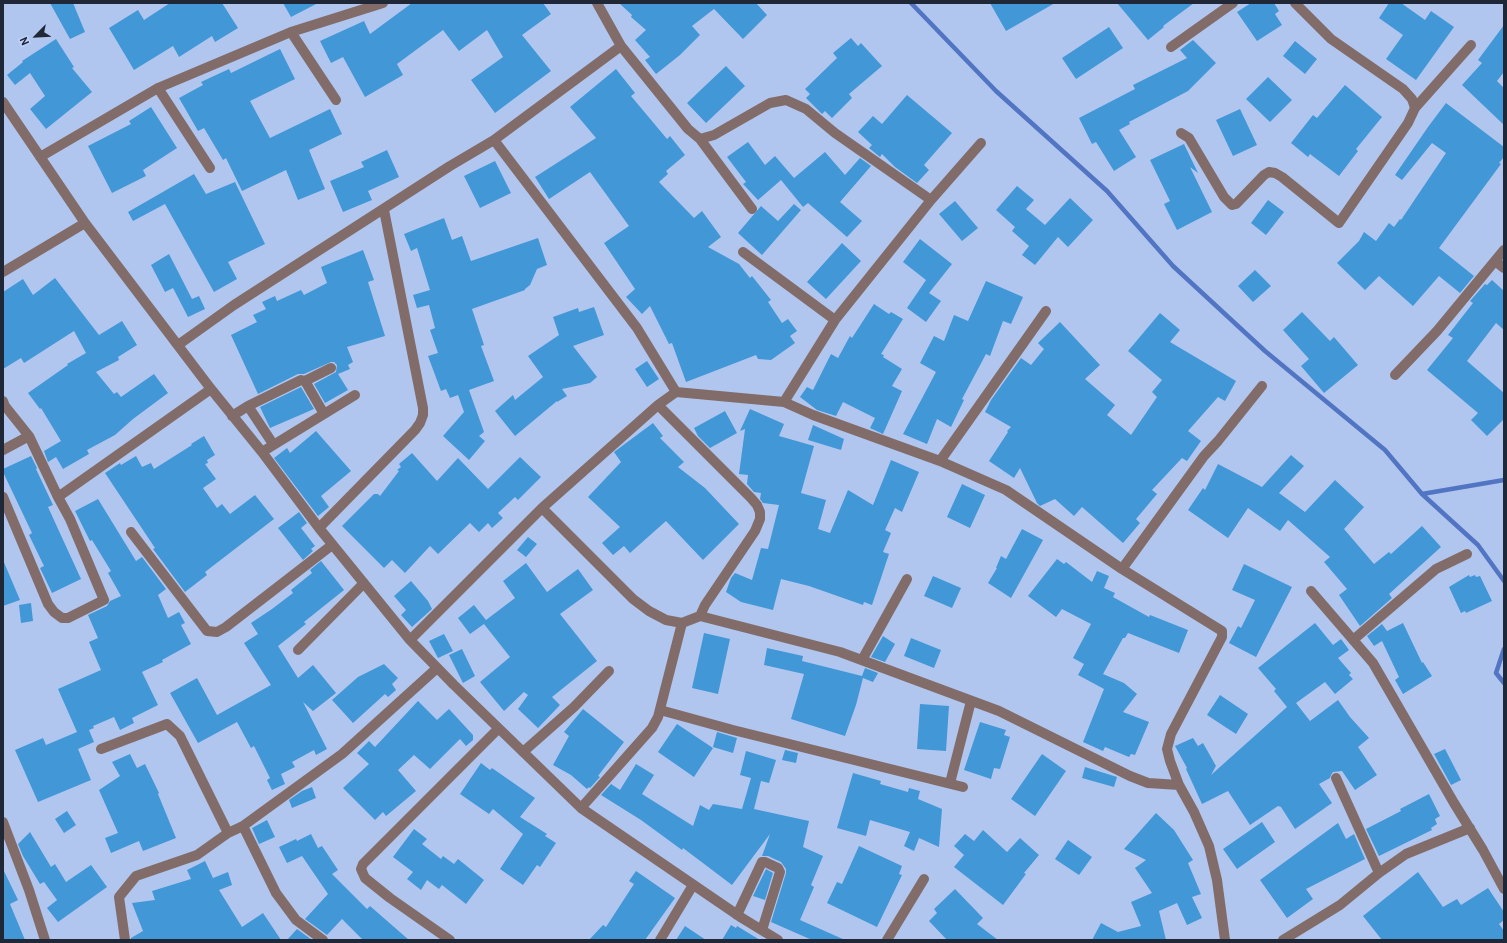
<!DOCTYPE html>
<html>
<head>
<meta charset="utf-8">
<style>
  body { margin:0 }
  #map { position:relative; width:1507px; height:943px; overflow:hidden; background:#b1c6ef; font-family:Overpass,sans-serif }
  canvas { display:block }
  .frame { position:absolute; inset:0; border:4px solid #202737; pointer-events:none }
  .north { position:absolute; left:16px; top:16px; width:40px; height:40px; -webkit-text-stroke:3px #bed3fc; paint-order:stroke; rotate:246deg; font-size:11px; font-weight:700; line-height:16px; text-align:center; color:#202737 }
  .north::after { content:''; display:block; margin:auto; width:14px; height:18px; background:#202737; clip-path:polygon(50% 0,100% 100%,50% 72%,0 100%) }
</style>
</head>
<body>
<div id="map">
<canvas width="1507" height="943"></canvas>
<div class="frame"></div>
<div class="north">N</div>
</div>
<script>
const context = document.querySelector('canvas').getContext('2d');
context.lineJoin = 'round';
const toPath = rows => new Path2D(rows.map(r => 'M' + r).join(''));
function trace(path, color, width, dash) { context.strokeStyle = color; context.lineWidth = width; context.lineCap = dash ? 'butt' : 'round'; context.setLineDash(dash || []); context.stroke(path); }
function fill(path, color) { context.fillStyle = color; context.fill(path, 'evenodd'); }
trace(toPath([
  [911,3,996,91,1107,191,1173,266,1265,351,1385,450,1422,494,1478,545,1504,581],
  [1422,494,1504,480],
  [1504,649,1496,673,1504,683]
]), '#5175c2', 4.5);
fill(toPath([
  [50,3,73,3,85,32,70,39],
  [170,3,222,3,238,28,215,42,212,36,179,57,173,46,134,70,109,28,138,10,144,20],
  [283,3,318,3,291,17],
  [412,3,543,3,551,14,522,35,551,71,495,113,471,80,503,57,487,30,459,51,443,30,397,64,403,75,365,97,343,57,331,63,320,41,364,21,370,34],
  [619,3,756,3,767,15,743,39,714,9,692,26,700,35,680,55,656,74,645,60,650,57,635,40,646,30,631,17,632,15],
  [990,3,1055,3,1006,31],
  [1117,3,1194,3,1163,26,1164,27,1148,40],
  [1251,3,1274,3,1279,11,1275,14,1282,25,1257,41,1237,12],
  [1389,3,1401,3,1425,20,1431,11,1454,27,1416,80,1386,59,1403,35,1379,18],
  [1504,25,1504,72,1497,81,1504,88,1504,125,1462,85,1482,63,1478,60],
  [1109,27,1123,48,1076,79,1062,58],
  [851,38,858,46,861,43,882,66,849,94,852,98,832,118,825,111,822,114,806,98,810,94,805,89,837,58,833,53],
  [56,39,74,67,72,68,92,92,46,129,30,109,45,96,30,73,15,85,7,75,23,62,22,61],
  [1193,40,1216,63,1188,91,1129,122,1130,124,1119,130,1136,157,1114,171,1096,142,1092,144,1079,118,1135,89,1133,85,1187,58,1180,50],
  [1295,41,1317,59,1305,74,1283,56],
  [280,49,295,79,250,101,270,138,330,109,342,134,309,150,325,189,298,200,286,170,242,191,226,158,223,160,204,128,198,131,179,98,203,85,201,82,229,69,231,73],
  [726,66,745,86,706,123,687,103],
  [616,69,635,93,631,96,667,139,670,136,685,155,666,171,668,174,659,182,694,218,702,211,721,237,708,247,739,264,750,278,752,276,771,300,768,302,782,323,788,319,797,331,790,336,795,343,771,360,758,359,756,355,686,382,672,343,669,344,650,306,642,314,626,297,635,289,604,243,629,226,590,172,549,199,535,177,596,138,570,107],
  [1268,77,1292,100,1270,122,1246,99],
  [1345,85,1382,117,1356,149,1358,151,1339,176,1310,154,1308,157,1291,143,1313,115,1317,118],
  [907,95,952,133,924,165,929,170,917,183,895,167,882,154,880,157,869,148,872,145,858,132,873,116,882,124],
  [1446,103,1504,147,1504,157,1499,163,1501,164,1439,248,1474,276,1460,293,1439,276,1413,306,1379,276,1365,290,1337,263,1359,241,1364,232,1376,241,1389,223,1394,227,1400,219,1401,220,1446,153,1432,143,1402,180,1395,175,1428,127],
  [151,107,177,148,143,170,146,176,112,193,88,146,131,124,129,121],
  [1240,109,1257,145,1233,156,1216,120],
  [748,142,765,165,775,156,794,178,825,152,845,175,860,158,871,166,840,202,862,221,847,237,808,203,803,207,781,180,758,200,743,184,746,182,727,157],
  [1184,144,1198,173,1190,167,1212,212,1177,230,1164,204,1170,201,1150,160],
  [387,150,399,177,368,191,372,200,343,212,330,181,364,167,361,162],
  [495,161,511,193,480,208,464,176],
  [194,174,206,194,235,182,265,244,228,262,237,279,214,292,165,204,133,221,128,212],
  [1017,186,1034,200,1026,209,1045,225,1070,198,1093,220,1068,247,1058,237,1035,265,1022,255,1029,246,1012,231,1015,227,996,210],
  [1268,200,1284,212,1266,235,1251,223],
  [955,201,978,228,962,241,939,214],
  [794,204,801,210,762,255,738,233,761,206,778,221],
  [444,218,452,240,462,236,471,261,538,238,547,265,537,269,530,285,525,289,525,290,472,309,484,345,481,346,494,381,469,390,484,432,479,436,485,441,469,460,443,436,464,412,458,395,450,398,446,389,441,391,428,356,438,353,430,330,435,328,429,305,417,308,413,295,430,290,417,248,411,251,404,234],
  [920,239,952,264,929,293,941,301,926,322,907,308,926,280,903,262],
  [842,243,861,261,826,299,807,282],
  [363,250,374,280,368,282,385,336,347,347,353,362,348,365,350,369,338,374,348,390,325,403,314,384,336,372,337,365,334,362,331,362,304,374,298,374,258,394,231,335,257,322,253,315,266,309,262,302,275,296,277,301,301,290,304,295,327,283,321,267],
  [169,254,192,299,199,296,205,309,188,317,173,288,165,292,151,265],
  [1255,270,1271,286,1253,302,1238,286],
  [55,278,99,335,122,321,137,345,118,357,119,360,96,372,114,394,117,392,121,397,154,374,168,393,133,419,115,435,87,450,89,454,63,469,56,457,48,462,44,451,61,441,41,408,40,409,28,393,68,365,67,364,86,353,74,331,24,363,21,358,3,369,3,292,23,279,33,295],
  [1492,280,1504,291,1504,330,1496,323,1467,361,1504,393,1504,419,1487,436,1471,420,1478,413,1427,370,1453,338,1448,335,1473,303,1470,301,1485,284,1487,285],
  [986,281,1023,297,1011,324,1003,321,990,356,986,354,962,399,964,400,951,427,937,419,927,444,903,434,936,372,920,363,934,336,944,341,954,315,968,321],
  [874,304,889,314,891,312,903,319,881,354,884,355,883,357,902,369,892,386,902,391,883,434,870,428,875,418,843,402,836,416,817,410,800,397,807,387,813,390,831,354,838,358,850,336,852,338],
  [594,307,604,335,573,346,597,377,590,383,562,389,567,396,557,402,557,401,515,436,495,411,513,395,515,400,543,377,528,356,559,335,553,317,578,308,579,312],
  [1302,312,1330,341,1334,337,1358,365,1324,393,1301,366,1309,359,1283,330],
  [1160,313,1180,330,1170,342,1236,381,1225,401,1218,397,1188,431,1201,441,1187,461,1182,458,1152,490,1157,494,1136,519,1140,523,1123,543,1082,507,1074,516,1055,499,1040,506,1037,503,1020,468,1014,478,989,461,1008,432,1007,431,1011,427,985,412,991,400,1021,358,1031,365,1044,349,1038,343,1060,322,1100,365,1085,379,1115,405,1107,415,1131,435,1157,397,1152,392,1162,380,1128,351],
  [647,361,659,379,647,387,635,369],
  [301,387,314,409,270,428,260,407],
  [750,409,784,424,779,436,814,446,801,493,826,500,818,529,830,533,848,490,873,505,891,460,919,472,902,512,895,508,885,530,891,533,883,552,889,554,872,605,864,602,863,605,809,586,781,579,773,610,741,602,726,592,731,578,735,573,752,580,761,548,768,549,779,505,763,503,760,499,761,493,754,492,747,484,748,475,739,474,745,429,740,431],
  [725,411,737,433,710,448,698,436,694,428],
  [653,423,663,436,660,438,684,462,678,467,705,488,739,524,703,560,666,521,630,553,624,546,613,555,602,543,620,527,588,497,621,462,614,452],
  [813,425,844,439,841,450,808,440],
  [316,431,351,471,321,496,329,507,318,516,274,458,287,448,290,453],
  [204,436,215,455,207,460,208,463,205,464,216,479,203,488,217,508,222,504,230,514,255,495,274,519,205,572,207,575,185,592,153,549,155,548,105,473,120,463,121,465,136,456,142,467,151,463,154,469,192,445,191,444],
  [412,453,437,481,458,458,488,489,520,457,541,477,518,500,515,497,498,513,503,518,492,528,488,523,479,532,470,523,438,554,430,546,405,573,392,560,384,568,342,526,374,494,378,494,380,496,399,471,397,470,401,467,399,464],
  [1291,455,1304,466,1279,493,1305,512,1335,480,1364,507,1344,529,1374,564,1389,552,1391,554,1422,526,1441,547,1389,594,1392,598,1360,626,1339,595,1347,589,1324,562,1330,557,1288,520,1280,531,1248,508,1228,538,1188,510,1203,488,1205,490,1218,464,1262,487],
  [31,456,37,468,36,469,53,505,48,507,81,579,52,593,40,568,44,566,29,535,32,533,3,472,3,469],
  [962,484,985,495,970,528,947,517],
  [98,499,136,561,142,557,166,589,158,595,168,618,179,612,185,623,181,625,191,644,162,660,163,662,142,672,158,705,132,718,134,723,120,730,114,717,93,726,94,728,89,730,94,742,78,749,91,780,38,802,15,750,43,738,46,745,77,732,58,689,101,670,89,642,98,638,88,615,107,606,110,601,121,596,108,573,111,571,92,540,90,541,75,511],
  [299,512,307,523,301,528,315,546,311,549,313,551,303,560,278,528],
  [1022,529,1043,540,1011,598,988,583,997,568,996,568,1001,556,1006,559],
  [528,537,537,544,526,557,517,550],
  [1057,559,1064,564,1066,562,1092,582,1097,571,1109,576,1104,588,1115,593,1113,597,1149,617,1150,615,1188,630,1179,653,1128,633,1125,638,1123,638,1103,674,1124,683,1137,694,1123,712,1149,722,1135,755,1131,754,1129,757,1105,747,1103,751,1083,742,1104,689,1078,675,1084,664,1073,658,1091,624,1062,609,1056,617,1028,596],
  [3,560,20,600,3,606],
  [321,561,344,590,304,622,306,624,278,646,298,678,313,665,336,693,313,711,303,702,327,749,316,755,314,750,292,762,295,767,281,774,285,784,272,790,267,780,270,778,254,746,251,748,237,722,198,743,170,693,197,678,217,715,271,685,244,643,258,634,251,623,272,609,293,593,291,590,312,573,310,570],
  [526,563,547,592,578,569,593,590,560,614,597,661,552,697,560,705,538,728,518,709,528,695,524,692,504,711,480,682,510,657,484,624,470,634,458,618,474,605,486,620,515,598,503,581],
  [1244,564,1292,587,1256,657,1229,643,1238,626,1241,628,1255,600,1232,590],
  [1469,575,1470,577,1475,575,1476,577,1480,576,1492,601,1466,613,1465,611,1461,613,1449,587],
  [933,576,961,588,952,608,924,596],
  [411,581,428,601,432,609,412,627,401,615,406,610,394,596],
  [31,603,33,621,21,623,19,605],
  [1315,623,1333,645,1341,639,1349,650,1338,658,1351,673,1349,675,1353,679,1335,694,1325,682,1296,703,1310,721,1338,700,1350,717,1369,738,1358,747,1377,775,1355,790,1342,771,1333,772,1331,775,1330,778,1319,784,1332,803,1295,829,1281,807,1278,806,1250,825,1228,791,1202,804,1186,769,1187,768,1175,746,1193,738,1198,746,1203,743,1216,766,1211,775,1287,707,1274,691,1276,689,1258,668],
  [1403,623,1422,663,1423,662,1432,676,1403,694,1395,680,1399,677,1382,641,1374,646,1367,636,1382,624,1387,631],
  [704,633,730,639,718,694,692,688],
  [444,634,453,651,438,658,429,641],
  [883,636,895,644,885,662,871,657],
  [911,638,941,650,934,668,904,656],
  [767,648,803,656,802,661,862,676,865,668,878,673,873,682,863,678,856,705,845,736,791,719,804,674,764,665],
  [462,649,475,676,463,683,449,655],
  [384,664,398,678,392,684,396,690,388,697,385,694,353,723,332,700,358,677],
  [1220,695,1248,714,1236,734,1207,715],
  [418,701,437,720,449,709,473,735,473,740,466,746,460,739,430,769,414,755,398,770,416,791,386,816,383,812,375,820,343,788,369,764,357,753,369,741,375,747],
  [920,704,949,706,946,751,917,749],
  [583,709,624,742,598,776,600,777,590,788,589,787,587,789,571,775,553,765,569,736,564,732],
  [980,722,1006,730,1004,735,1010,737,1000,769,994,768,991,779,964,770],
  [677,724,713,748,694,777,658,752],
  [717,732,737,738,733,753,713,747],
  [1445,749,1461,780,1451,785,1434,754],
  [785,750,798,753,796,763,782,760],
  [746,751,776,760,769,783,761,781,754,809,809,821,803,847,823,856,811,885,814,887,800,920,845,940,812,940,771,922,786,873,786,869,781,862,768,856,762,856,770,834,732,885,683,848,682,850,641,820,601,795,611,784,620,790,636,764,654,775,642,794,693,826,700,805,709,810,713,804,742,809,751,778,740,775],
  [130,754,137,768,145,764,159,793,158,794,176,838,143,851,139,841,111,853,105,838,118,833,99,790,120,776,112,762],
  [1042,754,1066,771,1035,816,1011,799],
  [481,763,490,770,492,768,535,798,520,817,547,834,545,836,556,843,540,867,537,865,523,885,500,869,523,834,493,809,489,814,460,794],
  [1085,767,1117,777,1114,787,1082,778],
  [853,773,881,781,880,784,908,792,909,788,920,791,918,799,942,809,939,847,919,838,914,851,904,846,910,832,870,820,866,836,837,828],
  [312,787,316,798,292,808,289,800,302,791],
  [1429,794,1440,816,1435,819,1437,824,1431,828,1432,830,1379,856,1366,829,1401,811,1400,809],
  [67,811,76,825,64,833,55,819],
  [1156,813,1174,830,1193,860,1188,863,1201,894,1192,897,1202,918,1187,925,1177,903,1159,911,1166,940,1092,940,1101,923,1118,932,1141,926,1131,902,1152,893,1135,868,1146,860,1124,849],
  [267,820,275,837,259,844,252,828],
  [1262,822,1275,842,1237,869,1223,849],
  [1338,823,1346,839,1354,834,1365,859,1306,889,1313,899,1287,918,1260,880],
  [414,829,427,839,422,844,441,859,443,856,454,864,458,859,484,880,466,904,442,885,439,889,427,880,421,890,407,879,413,872,393,857],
  [983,830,1007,852,1020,838,1039,855,1024,873,1026,874,1003,905,954,867,964,855,954,846,965,834,974,841],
  [30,832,51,867,55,864,66,882,91,865,107,887,58,922,47,908,57,900,44,882,40,884,23,856,18,844],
  [311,834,318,848,322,846,338,870,332,874,367,909,370,906,409,940,363,940,342,919,327,935,305,919,328,894,302,856,287,863,279,847,296,839,297,841],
  [1068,840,1092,857,1079,875,1055,859],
  [859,846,902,866,899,874,902,875,877,927,827,903,837,882,842,884],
  [205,861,213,878,228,872,232,885,219,890,242,927,263,913,281,940,131,940,131,938,143,931,132,903,155,900,152,891,191,879,187,870],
  [3,869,18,900,10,904,25,940,3,940],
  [766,869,773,873,765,900,753,896],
  [636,871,675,898,645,940,589,940,603,925,606,927,634,884,629,881],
  [1418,872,1443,907,1457,899,1461,905,1488,888,1504,912,1504,920,1499,924,1504,931,1504,940,1382,940,1363,916],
  [955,889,983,918,977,924,998,940,947,940,929,921,937,913,934,909],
  [731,925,736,928,737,926,760,940,722,940],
  [685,926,706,940,676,940],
  [297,929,312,940,287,940]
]), '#4297d7');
trace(toPath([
  [597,3,621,46,688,129,700,139,714,135,770,103,786,100,806,109,835,133,931,200],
  [1295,3,1331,39,1403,89,1412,99,1415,108],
  [291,32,336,100],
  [1171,47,1233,3],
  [158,88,210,168],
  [3,102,85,223,211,389,262,452,319,528,410,640,454,685,581,808,742,918,778,940],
  [1181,133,1189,138,1224,197,1232,205,1236,204,1264,175,1269,172,1275,173,1282,177,1339,223,1408,123,1415,108,1471,45],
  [700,139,752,209],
  [494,140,637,328,676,392,784,402,813,415,940,461,1006,490,1122,569,1222,631,1222,637,1171,734,1167,749,1170,761,1179,785,1194,812,1209,846,1217,880,1225,940],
  [40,157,158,88,291,32,383,3],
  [743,252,835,320],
  [1495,261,1504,268],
  [3,272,85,223],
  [178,345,234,305,450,166,494,140,621,46],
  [1395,375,1437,331,1504,250],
  [305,381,331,368],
  [3,401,5,406,29,436,58,497,70,519,104,600,68,618,62,618,54,612,48,604,3,497],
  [784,402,835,320,931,200,981,143],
  [658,405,751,498,757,505,760,512,760,519,755,531,705,605,700,616],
  [248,406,273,444],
  [232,416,248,406,301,380,305,381,324,414],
  [3,450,29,436],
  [262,452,355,395],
  [940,461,1046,311],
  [58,497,211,389],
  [542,508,658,405,676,392],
  [319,528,415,430,420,423,423,415,423,408,384,210],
  [131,532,207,631,217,632,226,627,332,545],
  [1122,569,1204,456,1218,441,1262,386],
  [1311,591,1373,663,1454,803,1483,850,1504,889],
  [410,640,542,508,633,599,649,611,666,620,682,623,700,616,840,652,999,711,1130,776,1148,783,1179,785],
  [1353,640,1436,569,1467,554],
  [298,650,364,583],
  [862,660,907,579],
  [660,710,733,730,963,787],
  [101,749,167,724,180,736,228,833],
  [523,752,574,707,609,671],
  [1336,778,1379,873],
  [950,783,971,701],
  [581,808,652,728,658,717,682,623],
  [3,822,29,890,45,940],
  [243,826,276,893,296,920,323,940],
  [737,915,762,862,765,862,778,868,780,872,762,930],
  [125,940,119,897,136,876,197,855,228,833,243,826,342,754,437,668],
  [450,940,390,898,365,878,361,869,363,864,498,729],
  [660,940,693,885],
  [887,940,924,879],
  [1283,940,1340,905,1379,873,1406,854,1470,828]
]), '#826c6a', 10);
</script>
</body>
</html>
